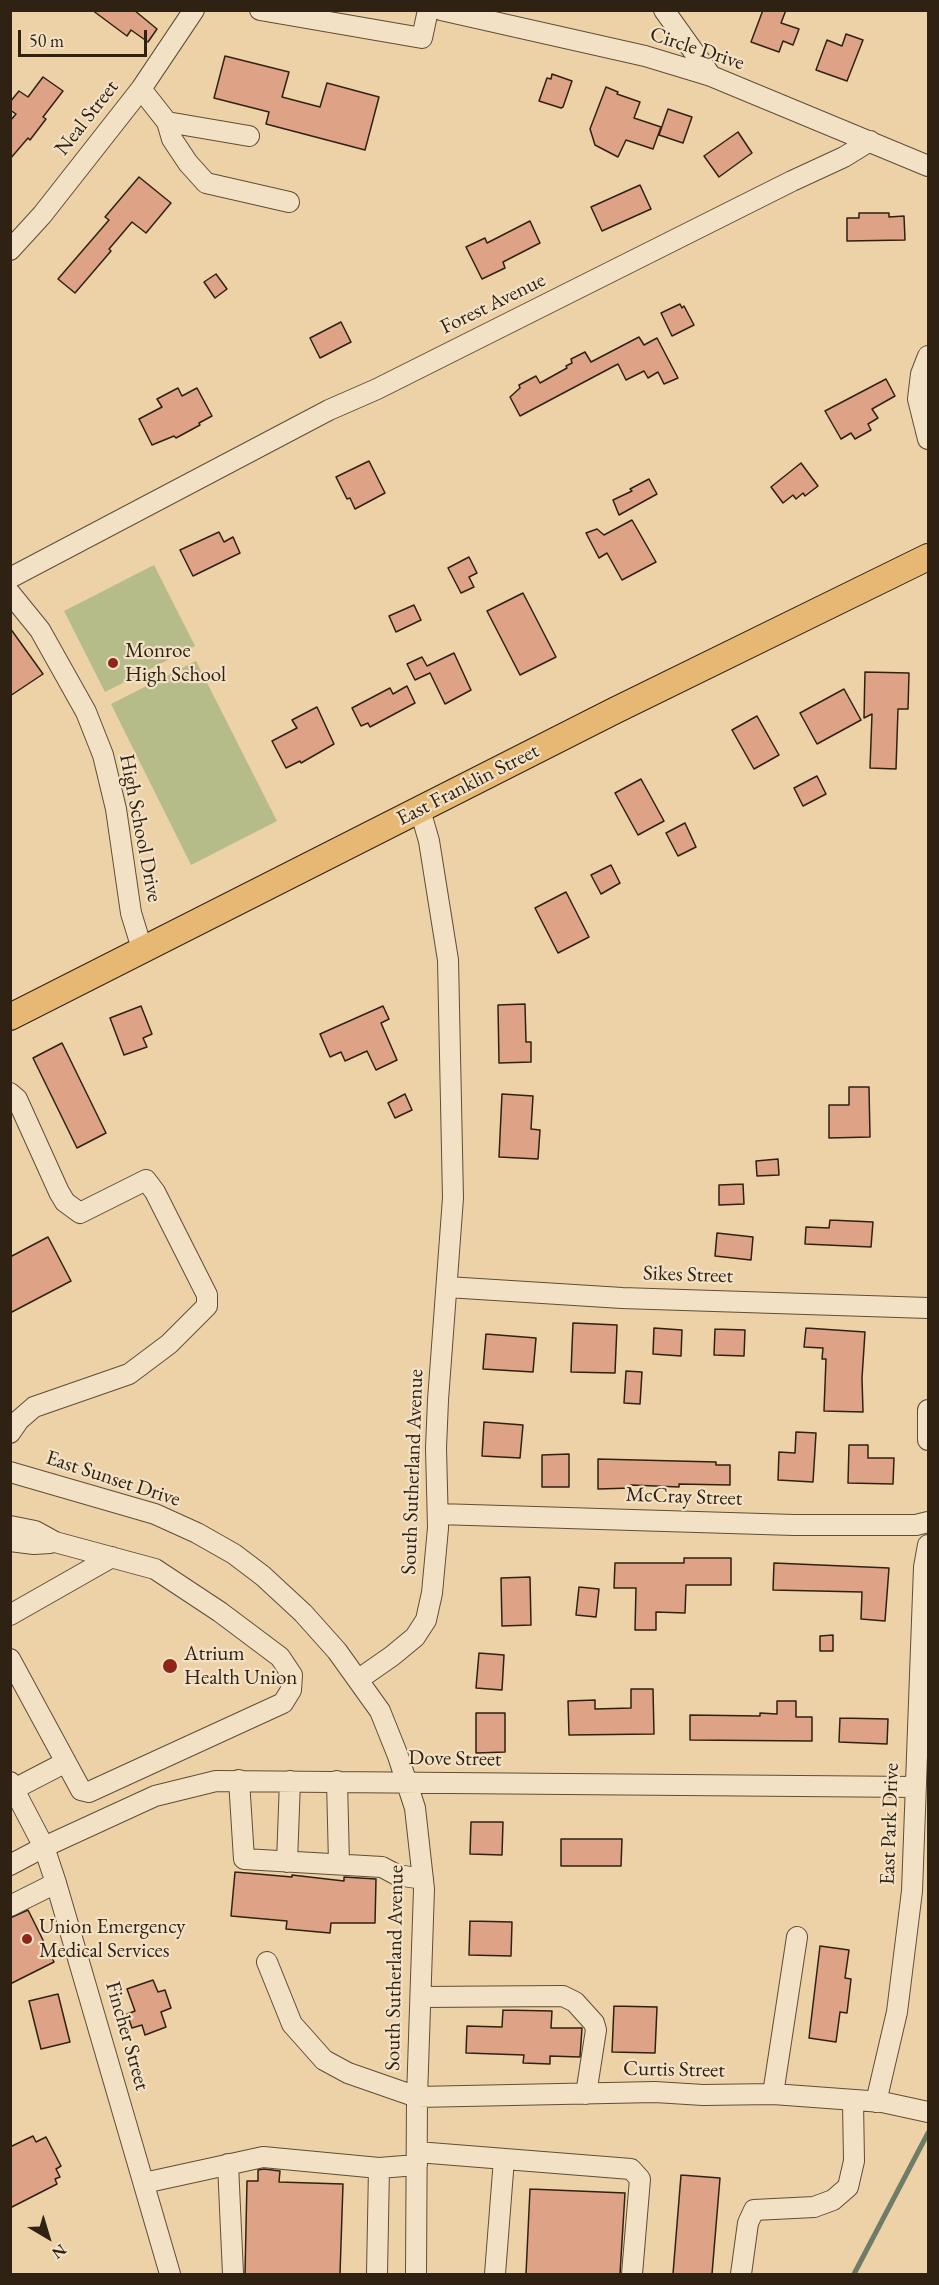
<!DOCTYPE html>
<html>
<head>
<meta charset="utf-8">
<style>
  body { margin:0 }
  #map { position:relative; width:939px; height:2285px; overflow:hidden; background:#edd1a7; font-family:"EB Garamond",serif }
  canvas { display:block }
  .frame { position:absolute; inset:0; border:12px solid #2f2212; pointer-events:none }
  .north { position:absolute; left:18px; top:2207px; width:60px; height:60px; -webkit-text-stroke:4px #f3e1c6; paint-order:stroke; rotate:142deg; font-size:16px; font-weight:700; line-height:24px; text-align:center; color:#2f2212 }
  .north::after { content:''; display:block; margin:auto; width:21px; height:27px; background:#2f2212; clip-path:polygon(50% 0,100% 100%,50% 72%,0 100%) }
  .scale { position:absolute; left:18px; top:30px; width:129px; height:27px; box-sizing:border-box; border:3px solid #2f2212; border-top:0; padding-left:8px; font-size:18px; line-height:21px; white-space:nowrap; color:#2f2212; -webkit-text-stroke:4px #f3e1c6; paint-order:stroke }
</style>
</head>
<body>
<div id="map">
<canvas width="939" height="2285"></canvas>
<div class="frame"></div>
<div class="north">N</div>
<div class="scale">50 m</div>
</div>
<script>
const context = document.querySelector('canvas').getContext('2d');
context.lineJoin = 'round';
function fill(path, color) { context.fillStyle = color; context.fill(path, 'evenodd'); }
const toPath = rows => new Path2D(rows.map(r => 'M' + r).join(''));
function trace(path, color, width, dash) { context.strokeStyle = color; context.lineWidth = width; context.lineCap = dash ? 'butt' : 'round'; context.setLineDash(dash || []); context.stroke(path); }
function drawText(font, color, halo, rows, align = 'center') {
  context.font = font + ' "EB Garamond",serif'; context.lineWidth = 4.5; context.setLineDash([]); context.textBaseline = 'middle'; context.strokeStyle = halo; context.fillStyle = color; for (const [text, x, y, turn = 0] of rows) {
    context.save(); context.translate(x, y); context.rotate((+turn || 0) * Math.PI / 180); context.textAlign = isNaN(turn) ? turn : align; if (halo) context.strokeText(text, 0, 0); context.fillText(text, 0, 0); context.restore();
  }
}
fill(toPath([
  [154,565,195,646,105,692,64,611],
  [196,661,277,821,191,865,111,704]
]), '#b5bc8a');
trace(toPath([
  [854,2274,928,2133]
]), '#6f7c68', 5);
const building = toPath([
  [92,10,134,10,157,29,148,42,131,30,127,36,92,10],
  [763,10,786,10,781,23,799,29,793,45,783,41,779,52,751,42,763,10],
  [846,34,863,40,847,81,816,70,827,40,842,46,846,34],
  [225,56,289,72,282,97,320,107,327,83,379,97,365,150,266,124,269,112,214,98,225,56],
  [552,74,572,81,563,107,561,108,539,101,547,78,551,79,552,74],
  [43,77,63,91,43,117,46,119,30,140,28,138,10,159,10,121,16,114,10,110,10,102,19,91,28,97,43,77],
  [606,87,618,92,617,94,640,102,634,118,661,127,653,149,626,140,618,157,595,145,590,129,606,87],
  [668,109,692,117,683,143,659,135,668,109],
  [738,132,752,153,719,177,704,156,738,132],
  [139,177,171,203,146,233,132,222,109,249,111,251,75,293,58,279,109,220,105,217,139,177],
  [640,185,651,209,602,231,591,207,640,185],
  [859,213,889,213,889,217,904,216,905,240,847,241,847,218,859,218,859,213],
  [530,221,540,243,503,262,505,268,482,279,466,247,485,238,487,243,530,221],
  [216,274,227,289,215,298,204,282,216,274],
  [680,304,682,308,684,306,694,325,672,336,661,313,680,304],
  [341,322,351,342,320,358,310,338,341,322],
  [639,337,644,345,657,338,678,378,664,384,658,372,648,378,644,371,626,380,618,364,520,416,510,397,520,388,519,385,536,376,540,383,567,368,566,366,572,363,571,359,585,352,591,362,639,337],
  [886,379,895,396,872,409,878,418,868,424,871,430,855,439,851,433,841,439,825,411,886,379],
  [178,388,182,396,197,388,212,416,199,423,200,425,176,438,174,436,152,445,139,419,162,407,157,399,178,388],
  [369,461,385,493,355,509,350,498,347,499,336,477,369,461],
  [801,463,818,486,805,496,803,493,796,499,793,495,783,503,771,487,801,463],
  [649,479,657,494,619,515,613,500,632,491,630,489,649,479],
  [632,520,656,562,622,580,607,553,599,558,586,533,597,529,604,535,632,520],
  [219,532,224,542,233,537,240,553,193,576,180,550,219,532],
  [469,557,477,573,469,577,474,587,461,593,448,568,469,557],
  [523,593,556,657,520,675,487,611,523,593],
  [414,605,421,620,396,632,389,616,414,605],
  [10,628,43,674,10,696,10,628],
  [454,653,471,690,445,704,430,673,415,680,407,664,422,657,427,666,454,653],
  [865,672,909,673,908,709,898,709,896,769,870,768,872,714,864,718,865,672],
  [407,686,415,703,370,727,368,723,361,726,352,708,390,688,393,694,407,686],
  [844,689,861,720,817,744,800,713,844,689],
  [317,707,334,744,301,763,300,761,286,768,272,741,297,728,292,720,317,707],
  [757,716,779,755,754,769,732,730,757,716],
  [817,776,826,794,803,806,794,788,817,776],
  [641,779,664,821,638,835,615,793,641,779],
  [685,823,696,847,678,856,666,833,685,823],
  [611,865,620,883,601,894,591,875,611,865],
  [566,892,589,937,558,953,535,908,566,892],
  [525,1004,526,1042,531,1042,531,1062,499,1063,498,1005,525,1004],
  [141,1006,152,1034,143,1038,147,1047,124,1055,110,1018,141,1006],
  [383,1006,389,1019,381,1023,397,1060,376,1070,367,1051,345,1061,341,1052,330,1057,320,1034,383,1006],
  [62,1043,106,1133,77,1148,33,1058,62,1043],
  [849,1087,869,1087,870,1137,829,1138,829,1105,849,1105,849,1087],
  [405,1094,412,1110,395,1118,388,1103,405,1094],
  [502,1094,533,1096,531,1129,540,1130,538,1159,499,1157,502,1094],
  [778,1159,779,1175,757,1176,756,1161,778,1159],
  [743,1184,744,1204,719,1205,719,1185,743,1184],
  [830,1220,873,1222,871,1247,805,1244,806,1227,829,1228,830,1220],
  [717,1233,753,1237,751,1260,715,1256,717,1233],
  [48,1237,71,1281,10,1313,10,1257,48,1237],
  [573,1323,617,1325,615,1373,571,1372,573,1323],
  [654,1328,682,1330,681,1356,653,1354,654,1328],
  [806,1328,865,1332,862,1378,863,1412,824,1411,826,1359,822,1359,823,1348,804,1347,806,1328],
  [715,1329,745,1330,744,1356,714,1355,715,1329],
  [486,1334,536,1338,533,1372,483,1369,486,1334],
  [626,1371,642,1372,640,1404,624,1403,626,1371],
  [484,1422,523,1425,520,1458,482,1456,484,1422],
  [796,1432,816,1433,813,1482,778,1480,779,1452,795,1453,796,1432],
  [849,1445,868,1445,868,1458,894,1458,893,1484,848,1483,849,1445],
  [569,1454,569,1487,542,1487,542,1455,569,1454],
  [598,1459,716,1462,716,1465,730,1465,730,1485,679,1484,679,1487,631,1485,631,1488,598,1489,598,1459],
  [684,1558,731,1558,731,1585,686,1585,685,1613,656,1612,656,1630,635,1630,636,1588,614,1588,615,1563,684,1563,684,1558],
  [774,1563,889,1568,885,1621,861,1619,862,1592,773,1590,774,1563],
  [530,1577,531,1625,502,1626,501,1578,530,1577],
  [579,1587,599,1589,596,1617,576,1615,579,1587],
  [833,1635,833,1651,820,1651,820,1636,833,1635],
  [479,1653,504,1655,502,1690,476,1688,479,1653],
  [631,1689,653,1689,654,1734,569,1735,568,1701,595,1700,595,1709,631,1708,631,1689],
  [777,1701,796,1701,796,1717,812,1717,812,1741,690,1740,690,1715,760,1716,760,1713,777,1714,777,1701],
  [476,1713,505,1713,505,1752,476,1753,476,1713],
  [840,1718,888,1719,887,1744,839,1742,840,1718],
  [471,1822,503,1822,502,1855,470,1854,471,1822],
  [561,1839,622,1839,621,1866,561,1866,561,1839],
  [235,1872,292,1877,292,1875,344,1881,344,1877,376,1879,375,1923,331,1923,330,1933,286,1929,287,1921,231,1916,235,1872],
  [28,1910,54,1962,10,1984,10,1918,28,1910],
  [470,1921,512,1922,511,1956,469,1955,470,1921],
  [820,1946,849,1950,845,1978,851,1979,847,2013,840,2012,836,2042,809,2038,820,1946],
  [153,1980,158,1992,165,1990,171,2008,161,2012,166,2027,145,2035,142,2025,132,2028,127,2014,135,2011,127,1989,153,1980],
  [58,1994,70,2042,41,2049,29,2001,58,1994],
  [614,2006,657,2007,655,2053,612,2052,614,2006],
  [503,2010,552,2011,551,2028,582,2028,580,2057,550,2056,550,2064,523,2063,524,2055,466,2053,467,2026,502,2027,503,2010],
  [33,2136,36,2142,46,2137,61,2166,56,2169,60,2177,55,2179,57,2184,10,2208,10,2147,33,2136],
  [264,2169,280,2171,279,2182,343,2184,340,2274,245,2274,247,2181,258,2181,258,2170,264,2169],
  [681,2175,720,2178,712,2274,673,2274,681,2175],
  [530,2189,625,2193,620,2274,526,2274,530,2189]
]);
fill(building, '#dea387');
trace(building, '#2f2212', 1.5);
const minor = toPath([
  [260,10,422,38,428,10],
  [441,10,645,56,711,76,928,166],
  [664,10,711,76],
  [141,89,167,122,172,139,188,163,206,183,289,202],
  [167,122,249,136],
  [10,250,42,215,141,89,194,10],
  [928,356,921,374,918,399,928,439],
  [10,578,329,410,377,389,792,181,844,157,870,141],
  [10,593,40,630,86,712,103,755,116,809,131,913,143,952],
  [10,1093,17,1099,59,1192,65,1202,80,1213,146,1180,155,1192,207,1295,207,1306,169,1344,129,1374,34,1407,19,1420,10,1433],
  [447,1287,622,1298,928,1308],
  [928,1410,928,1440],
  [10,1472,155,1514,197,1533,234,1554,263,1576,303,1613,337,1651,380,1711,398,1756,415,1808,424,1889,417,2097,416,2274],
  [438,1514,794,1525,916,1525,928,1522],
  [10,1526,35,1531,55,1542,155,1569,220,1612,280,1657,292,1675,291,1690,283,1703,89,1792,81,1790,10,1659],
  [10,1541,34,1544,50,1543],
  [10,1615,112,1557],
  [359,1679,392,1656,415,1637,426,1620,432,1593,438,1528,436,1448,438,1400,453,1198,448,960,429,841,420,810],
  [239,1780,244,1859,382,1867,397,1875,423,1879],
  [337,1781,339,1863],
  [10,1782,44,1847,56,1883,170,2274],
  [14,1789,66,1762],
  [287,1862,290,1781],
  [10,1865,44,1847,155,1796,216,1781,916,1787],
  [10,1906,56,1883],
  [267,1962,292,2024,324,2060,348,2073,417,2097,655,2092,703,2095,773,2094,882,2102,928,2112],
  [421,1997,563,1996,575,2002,594,2023,596,2030,586,2094],
  [773,2094,797,1937],
  [876,2102,897,2012,912,1891,924,1567,928,1545],
  [417,2152,631,2169,640,2179,632,2274],
  [228,2164,233,2274],
  [379,2168,417,2165],
  [144,2183,263,2157,379,2168,377,2274],
  [495,2274,504,2159],
  [741,2274,748,2223,754,2210,814,2207,833,2200,848,2187,854,2161,853,2102]
]);
const major = toPath([
  [10,1017,614,711,928,557]
]);
trace(minor, '#5e4e37', 22);
trace(major, '#2f2212', 28);
trace(minor, '#f3e1c6', 20);
trace(major, '#e6b874', 26);
for (const [x, y, r, color] of [
  [113,663,6,"#8f2418"],
  [170,1666,8,"#8f2418"],
  [27,1939,6,"#8f2418"]
]) { const dot = new Path2D(); dot.arc(x, y, r, 0, 2 * Math.PI); context.fillStyle = color; context.fill(dot); trace(dot, '#f3e1c6', 2); }
drawText('21px', '#2f2212', '#f3e1c6', [
  ["Circle Drive",697,49,18],
  ["Neal Street",87,118,-52],
  ["Forest Avenue",493,304,-26],
  ["East Franklin Street",468,785,-27],
  ["High School Drive",140,828,79],
  ["Sikes Street",688,1275,2],
  ["South Sutherland Avenue",413,1472,-88],
  ["East Sunset Drive",113,1479,18],
  ["McCray Street",684,1497,2],
  ["Dove Street",455,1759,1],
  ["East Park Drive",890,1824,-88],
  ["South Sutherland Avenue",395,1968,-89],
  ["Fincher Street",127,2036,74],
  ["Curtis Street",674,2070,1]
]);
drawText('21px', '#2f2212', '#f3e1c6', [
  ["Monroe",125,651],
  ["High School",125,675],
  ["Atrium",184,1654],
  ["Health Union",184,1678],
  ["Union Emergency",39,1927],
  ["Medical Services",39,1951]
], 'left');
</script>
</body>
</html>
